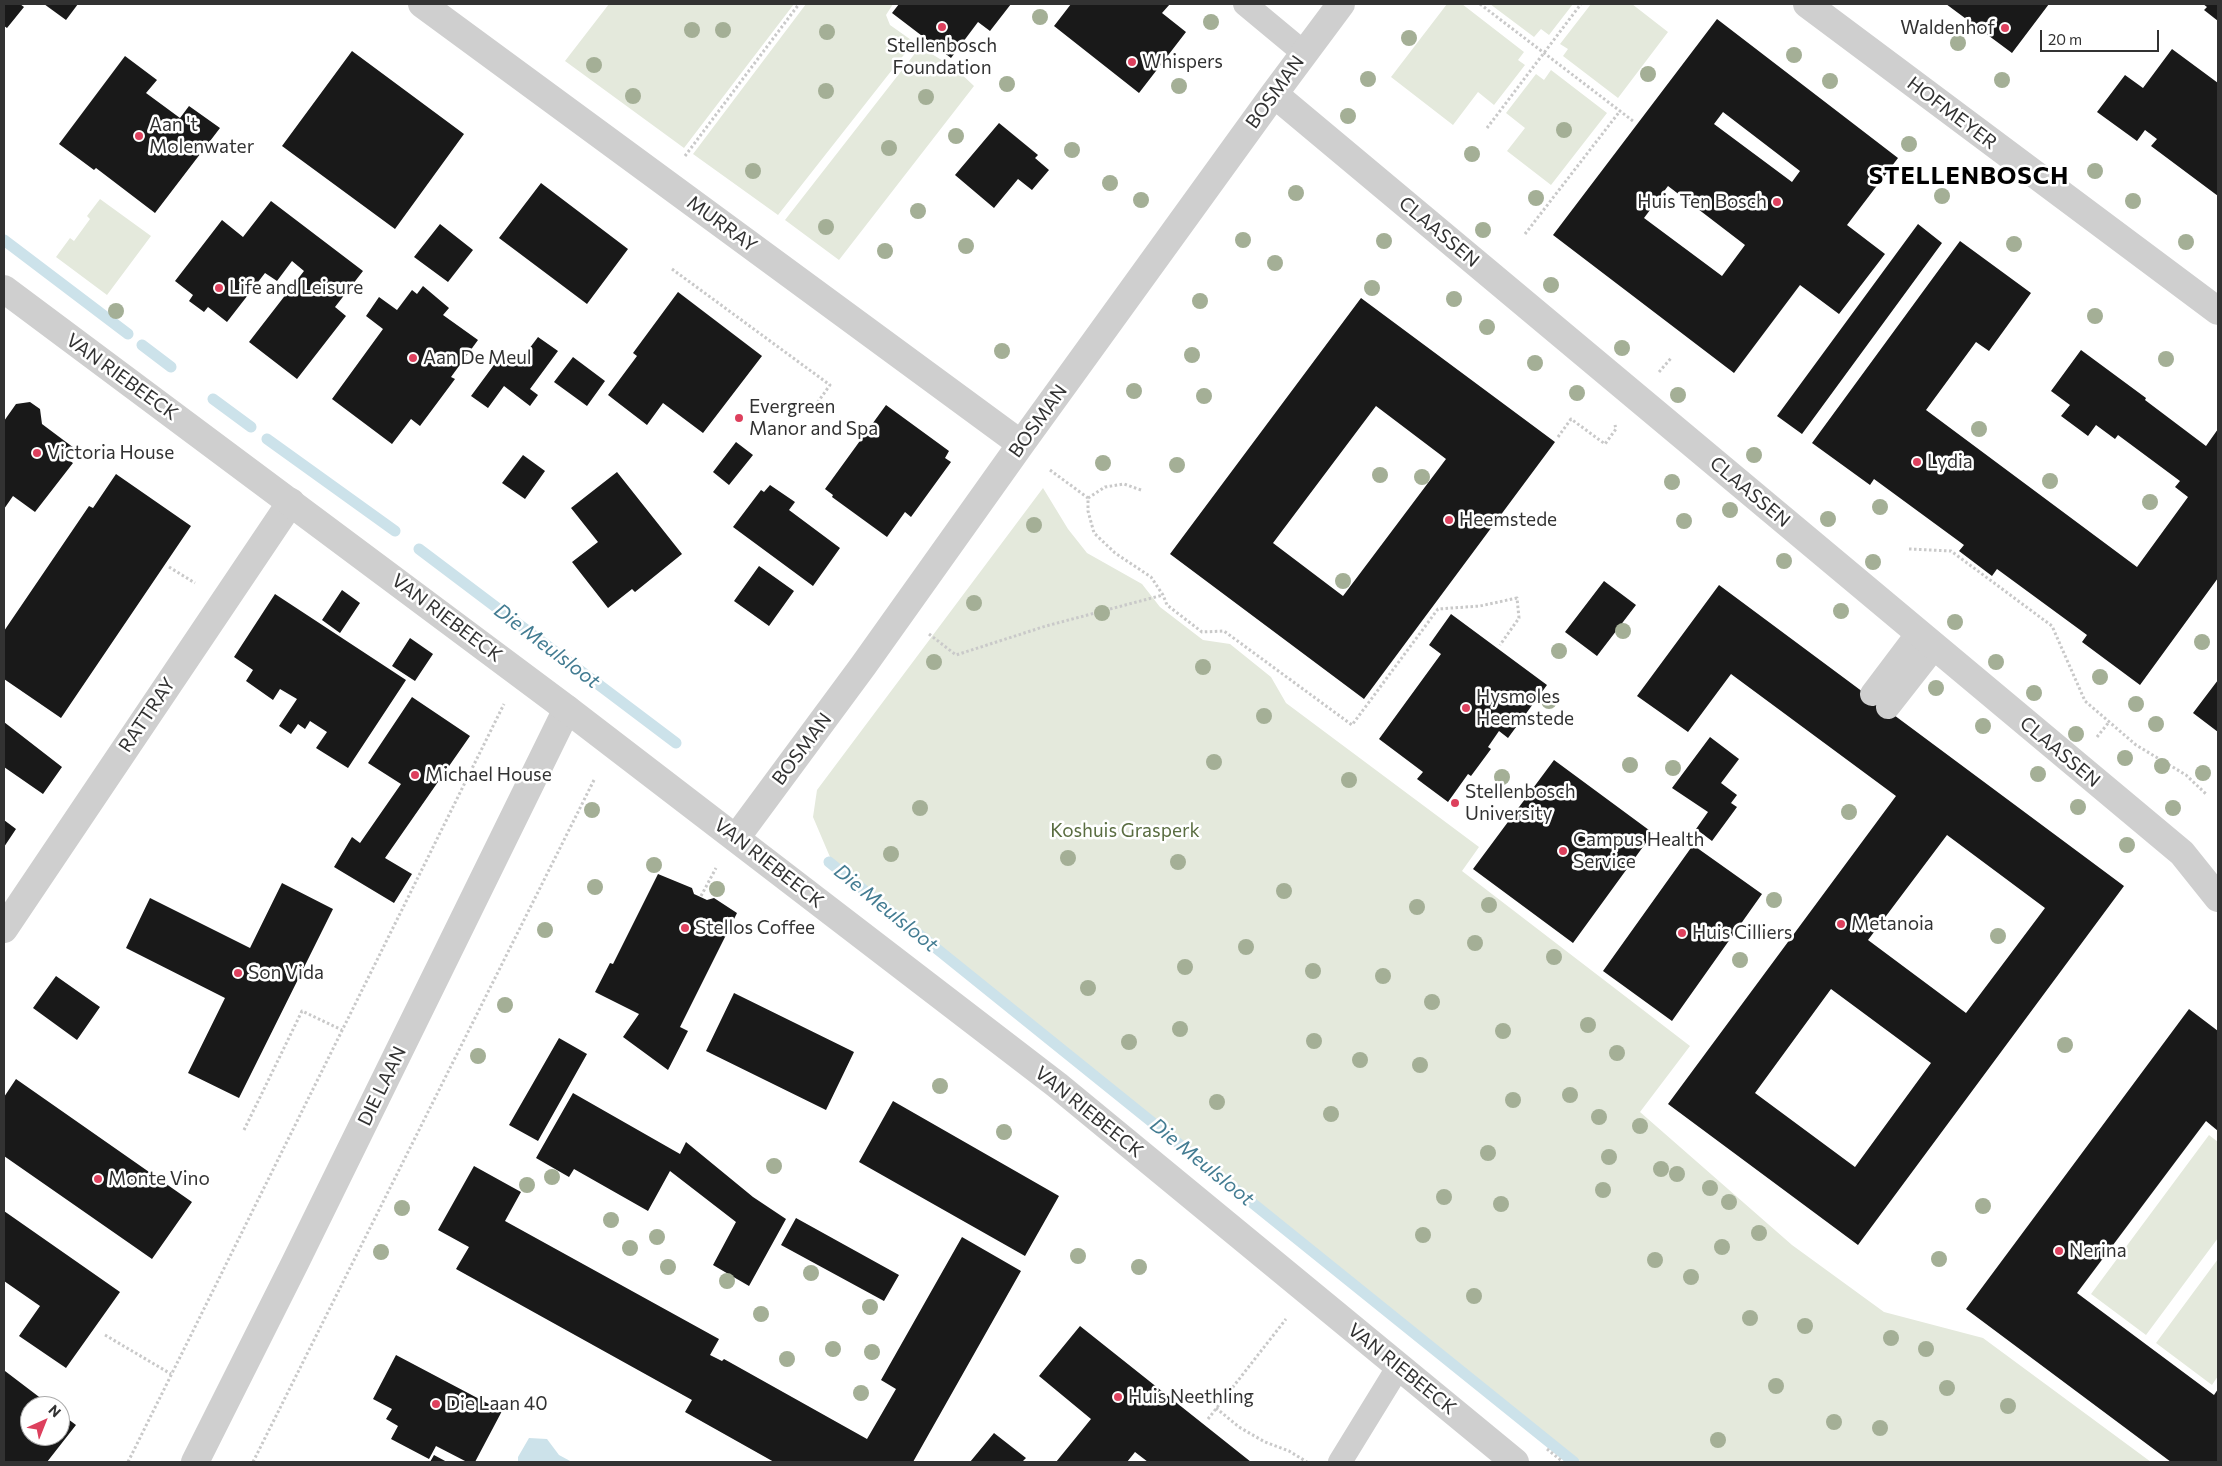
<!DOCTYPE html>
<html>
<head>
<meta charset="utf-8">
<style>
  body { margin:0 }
  #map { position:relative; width:2222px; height:1466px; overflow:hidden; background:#fff; font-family:Commissioner,sans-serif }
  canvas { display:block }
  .frame { position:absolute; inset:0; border:5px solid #323232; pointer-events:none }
  .north { position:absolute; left:20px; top:1396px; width:50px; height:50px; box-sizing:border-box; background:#fff; border:1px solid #adadad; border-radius:50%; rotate:44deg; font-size:14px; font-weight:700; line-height:20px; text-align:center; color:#323232 }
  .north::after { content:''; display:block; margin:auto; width:18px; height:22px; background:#dd405d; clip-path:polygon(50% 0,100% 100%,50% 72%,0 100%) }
  .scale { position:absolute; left:2040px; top:30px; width:119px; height:22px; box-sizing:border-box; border:2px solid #323232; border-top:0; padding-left:6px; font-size:15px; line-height:18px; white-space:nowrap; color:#323232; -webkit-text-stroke:4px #fff; paint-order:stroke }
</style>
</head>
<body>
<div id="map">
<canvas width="2222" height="1466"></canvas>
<div class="frame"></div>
<div class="north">N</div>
<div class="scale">20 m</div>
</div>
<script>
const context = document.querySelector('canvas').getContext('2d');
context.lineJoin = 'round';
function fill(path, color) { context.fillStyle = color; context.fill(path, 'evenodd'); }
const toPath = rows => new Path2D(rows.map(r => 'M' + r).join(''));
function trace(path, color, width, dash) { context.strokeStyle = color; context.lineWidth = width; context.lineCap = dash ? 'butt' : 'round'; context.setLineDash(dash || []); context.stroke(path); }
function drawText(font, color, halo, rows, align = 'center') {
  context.font = font + ' Commissioner,sans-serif'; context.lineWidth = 5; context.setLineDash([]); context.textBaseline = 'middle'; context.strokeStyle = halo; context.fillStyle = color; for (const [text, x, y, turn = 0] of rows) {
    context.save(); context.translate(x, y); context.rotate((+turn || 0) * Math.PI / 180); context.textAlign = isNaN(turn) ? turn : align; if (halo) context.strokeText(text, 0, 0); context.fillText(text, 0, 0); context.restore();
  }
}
fill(toPath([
  [609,4,794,4,684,148,565,61],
  [806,4,893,4,886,15,890,25,914,42,778,215,693,154],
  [1447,4,1462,4,1524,52,1518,60,1525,65,1494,105,1478,92,1453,125,1391,77],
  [1490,4,1573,4,1549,35,1541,29,1534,37],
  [1591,4,1632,4,1668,32,1618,98,1563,56,1568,49,1560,44],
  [920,47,955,68,974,86,839,260,785,220],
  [1551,70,1607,113,1551,185,1507,151,1525,128,1506,113,1536,74,1544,80],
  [100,199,151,236,107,295,56,257,70,238,74,241,90,219,87,216],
  [1043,488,1068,529,1087,553,1142,584,1160,607,1203,640,1230,644,1271,677,1286,703,1479,847,1462,871,1690,1046,1640,1112,1792,1245,1884,1312,1983,1338,2151,1462,1581,1462,830,857,813,817,817,790],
  [2209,1135,2218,1142,2218,1238,2146,1335,2091,1294],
  [2218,1259,2218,1376,2212,1385,2156,1343]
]), '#e4e9dc');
fill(toPath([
  [529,1438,547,1439,559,1455,572,1462,518,1462,518,1457]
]), '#cce2ea');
trace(toPath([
  [4,240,128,334],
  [142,345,171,367],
  [213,399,251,427],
  [267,439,395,531],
  [419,549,676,743],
  [829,862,1574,1462]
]), '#cce2ea', 11);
fill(toPath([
  [4,4,20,4,24,7,7,28,4,26],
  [44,4,78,4,66,20],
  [899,4,1011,4,990,31,978,22,951,58,892,13],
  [1071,4,1170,4,1162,13,1186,32,1139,93,1054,26],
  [1946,4,2049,4,2012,53],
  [2203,4,2218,4,2218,21,2204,10,2207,7],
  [1717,19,1898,158,1847,225,1885,254,1839,314,1800,285,1734,373,1553,235],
  [1723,112,1800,171,1792,182,1714,124],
  [1668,186,1745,245,1722,276,1644,218],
  [2172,49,2218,83,2218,196,2151,146,2157,139,2145,130,2137,141,2097,112,2125,75,2143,88],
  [352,51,464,134,395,229,282,146],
  [125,56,157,80,146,93,180,118,189,106,220,128,155,213,96,168,94,170,59,144],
  [999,123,1038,155,1035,158,1049,170,1032,190,1018,179,994,208,955,175],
  [541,183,628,249,587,304,499,238],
  [271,201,363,271,335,307,346,316,297,379,249,342,304,271,292,261,277,281,265,273,227,322,208,307,204,312,189,301,193,295,175,281,222,220,243,237],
  [440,224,473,250,448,282,414,257],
  [1918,224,1942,243,1802,434,1777,416],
  [1960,241,2031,293,1989,351,1976,342,1926,410,2137,567,2188,497,2175,487,2180,481,2118,435,2115,439,2096,425,2088,436,2061,416,2070,405,2051,391,2081,350,2146,398,2145,400,2206,446,2218,429,2218,578,2140,685,2082,642,2087,635,1997,569,1992,576,1959,551,1964,545,1874,479,1870,485,1812,443],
  [423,286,449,308,443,315,478,340,451,377,455,379,420,426,411,419,392,444,332,399,383,329,366,316,379,297,397,310,412,290,417,294],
  [678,292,762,356,703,433,663,403,647,425,608,395,637,356,633,353],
  [1361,298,1555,442,1364,699,1170,554],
  [1376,406,1446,459,1343,596,1273,543],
  [538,337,558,351,530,389,538,395,530,406,504,386,488,408,471,396,502,354,517,365],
  [573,357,605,381,587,406,554,382],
  [30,402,40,409,42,424,74,448,66,458,73,463,35,512,13,496,4,509,4,421,16,404],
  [886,405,949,451,945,458,951,462,911,517,905,512,887,537,832,497,833,495,825,489],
  [736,442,753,455,729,485,713,472],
  [523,455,545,471,525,499,502,483],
  [617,472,682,554,635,592,632,589,608,608,572,562,598,542,571,508],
  [116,474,191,526,61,718,4,679,4,631,89,506,93,508],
  [770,485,795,502,789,510,840,548,813,586,733,527,761,490,764,492],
  [759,566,794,591,769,626,734,601],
  [1604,581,1636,605,1597,656,1565,632],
  [1719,585,2124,886,1858,1245,1668,1104,1896,796,1731,674,1688,732,1637,696],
  [1947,835,2045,908,1966,1013,1868,940],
  [1831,989,1931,1063,1855,1167,1755,1093],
  [342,590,360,603,340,633,322,620],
  [275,594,406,680,348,768,316,748,327,732,310,721,305,729,298,724,291,734,279,726,297,699,280,689,273,700,246,681,253,670,234,657],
  [1451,614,1547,685,1508,738,1499,731,1488,747,1491,749,1471,776,1468,774,1448,802,1417,779,1423,772,1379,739,1441,654,1429,645],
  [410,638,433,654,415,681,392,666],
  [2218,680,2218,732,2193,713],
  [412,697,470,736,385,858,412,874,394,903,334,867,352,837,360,843,401,784,368,763],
  [4,722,62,767,43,794,4,767],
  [1710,737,1739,759,1721,783,1737,795,1731,803,1737,807,1712,841,1696,829,1708,812,1672,788],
  [1554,760,1653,833,1573,943,1473,869],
  [4,820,16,829,4,847],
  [1693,845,1762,894,1672,1021,1603,971],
  [658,874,692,888,694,894,707,900,714,898,737,913,680,1027,688,1031,668,1070,623,1037,639,1014,595,992,610,963,613,964],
  [282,883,333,909,239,1098,188,1073,225,998,126,948,150,898,250,948],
  [56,976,100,1007,77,1040,33,1008],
  [734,993,854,1052,826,1110,706,1051],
  [2189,1009,2218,1031,2218,1131,2206,1121,2077,1293,2214,1395,2218,1389,2218,1462,2171,1462,1966,1309],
  [559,1038,587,1054,538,1141,509,1125],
  [16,1079,192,1202,152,1259,4,1156,4,1097],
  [573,1093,680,1154,686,1142,753,1197,786,1219,749,1286,713,1265,736,1222,670,1171,648,1211,574,1169,569,1177,536,1158],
  [893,1101,1059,1196,1025,1256,859,1162],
  [474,1166,521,1192,505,1221,719,1339,710,1355,722,1361,724,1359,867,1439,896,1389,881,1380,962,1237,1021,1271,913,1462,774,1462,685,1412,692,1400,456,1269,469,1247,438,1230],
  [4,1211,120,1292,66,1368,19,1336,40,1306,4,1281],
  [796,1218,899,1275,884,1301,781,1245],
  [1080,1326,1251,1462,1148,1462,1135,1452,1127,1462,1056,1462,1091,1419,1039,1376],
  [396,1355,502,1411,475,1462,467,1462,436,1446,429,1459,391,1439,398,1426,386,1419,392,1409,373,1399],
  [5,1371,51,1406,30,1406,30,1436,60,1436,60,1413,76,1425,47,1462,4,1462],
  [994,1433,1026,1458,1022,1462,970,1462],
  [434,1455,447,1462,430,1462]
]), '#191919');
trace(toPath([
  [1480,4,1633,121],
  [1487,128,1581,4],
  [685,156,799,4],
  [1525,234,1620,111],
  [672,269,830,385,810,413],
  [1659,372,1672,357],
  [1558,437,1571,419,1605,444,1616,429,1615,425],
  [1050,470,1088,498],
  [1141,490,1124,484,1105,487,1088,498,1088,511,1094,533,1115,553,1151,577,1163,595,1167,605,1202,632,1224,631,1352,725,1438,609,1480,606,1517,598,1519,618,1500,645],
  [1909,549,1951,551,2052,626,2085,701,2136,745,2186,775,2206,794],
  [169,567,195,583],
  [929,634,956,655,1046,626,1163,595],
  [2097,737,2109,722],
  [701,896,716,868],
  [244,1130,302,1011,342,1030],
  [105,1335,171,1374],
  [1216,1408,1239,1427,1265,1442,1289,1451,1307,1462],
  [1208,1419,1286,1319],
  [1547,1449,1563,1462],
  [128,1462,504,704],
  [253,1462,594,780]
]), '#c9c9c9', 3, [2.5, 2.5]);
trace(toPath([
  [1245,4,1304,53],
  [1872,694,1918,633],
  [1888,707,1935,647],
  [1340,1462,1399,1366]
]), '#cfcfcf', 24);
trace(toPath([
  [422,4,1021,444],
  [1807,4,2218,311],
  [1274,94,2182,853,2218,898],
  [736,838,863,666,1021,444,1274,94,1341,4],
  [4,929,291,502],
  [195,1462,295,1263,567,709]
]), '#cfcfcf', 28);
trace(toPath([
  [4,289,567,709,1057,1085,1515,1462]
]), '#cfcfcf', 28);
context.fillStyle = '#a4af96';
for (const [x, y] of [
  [1040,17],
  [1211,22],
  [692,30],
  [723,30],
  [827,32],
  [1409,38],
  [1958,43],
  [1794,55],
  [594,65],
  [1648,74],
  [1368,79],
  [2002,80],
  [1830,81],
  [1007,84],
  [1179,86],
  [826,91],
  [633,96],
  [926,97],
  [1348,116],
  [1564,130],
  [956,136],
  [1909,144],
  [889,148],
  [1072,150],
  [1472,154],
  [753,171],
  [2095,171],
  [1110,183],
  [1296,193],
  [1942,196],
  [1536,198],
  [1141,200],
  [2133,201],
  [918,211],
  [826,227],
  [1483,230],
  [1243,240],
  [1384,241],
  [2186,242],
  [2014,244],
  [966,246],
  [885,251],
  [1275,263],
  [1551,285],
  [1372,288],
  [1454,299],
  [1200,301],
  [116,311],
  [2095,316],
  [1487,327],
  [1622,348],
  [1002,351],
  [1192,355],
  [2166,359],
  [1535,363],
  [1134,391],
  [1577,393],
  [1678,395],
  [1204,396],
  [1979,429],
  [1754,455],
  [1103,463],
  [1177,465],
  [1380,475],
  [1422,477],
  [2050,481],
  [1672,482],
  [2150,502],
  [1880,507],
  [1730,510],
  [1828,519],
  [1684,521],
  [1034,525],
  [1784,561],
  [1873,562],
  [1343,581],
  [974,603],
  [1841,611],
  [1102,613],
  [1955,622],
  [1623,631],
  [2202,642],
  [1559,651],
  [934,662],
  [1996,662],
  [1203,667],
  [2100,677],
  [1936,688],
  [2034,693],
  [1549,701],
  [2136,704],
  [1264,716],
  [2156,724],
  [1983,726],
  [2076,734],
  [2125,758],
  [1214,762],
  [1630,765],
  [2162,766],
  [1673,768],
  [2203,773],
  [2038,774],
  [1502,777],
  [1349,780],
  [2078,807],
  [920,808],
  [2173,808],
  [592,810],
  [1849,812],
  [2127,845],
  [891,854],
  [1068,858],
  [1178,862],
  [654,865],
  [595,887],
  [717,889],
  [1284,891],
  [1774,900],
  [1489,905],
  [1417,907],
  [545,930],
  [1998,936],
  [1475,943],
  [1246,947],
  [1554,957],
  [1740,960],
  [1185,967],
  [1313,971],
  [1383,976],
  [1088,988],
  [1432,1002],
  [505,1005],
  [1588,1025],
  [1180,1029],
  [1503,1031],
  [1314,1041],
  [1129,1042],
  [2065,1045],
  [1617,1053],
  [478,1056],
  [1360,1060],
  [1420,1065],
  [940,1086],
  [1570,1095],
  [1513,1100],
  [1217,1102],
  [1331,1114],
  [1599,1117],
  [1640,1126],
  [1004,1132],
  [1488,1153],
  [1609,1157],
  [774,1166],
  [1661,1169],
  [1677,1174],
  [552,1177],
  [527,1185],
  [1710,1188],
  [1603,1190],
  [1444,1197],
  [1729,1202],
  [1501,1204],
  [1983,1206],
  [402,1208],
  [611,1220],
  [1759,1233],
  [1423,1235],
  [657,1237],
  [1722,1247],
  [630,1248],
  [381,1252],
  [1078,1256],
  [1939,1259],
  [1655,1260],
  [668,1267],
  [1139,1267],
  [811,1273],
  [1691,1277],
  [727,1281],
  [1474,1296],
  [870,1307],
  [761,1314],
  [1750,1318],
  [1805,1326],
  [1891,1338],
  [833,1349],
  [1926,1349],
  [872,1352],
  [787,1359],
  [1776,1386],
  [1947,1388],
  [861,1393],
  [2008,1406],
  [1834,1422],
  [1880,1428],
  [1718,1440]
]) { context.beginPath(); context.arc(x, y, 8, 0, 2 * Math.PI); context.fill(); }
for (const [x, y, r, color] of [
  [942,27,5,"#dd405d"],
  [2005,28,5,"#dd405d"],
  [1132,62,5,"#dd405d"],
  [139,136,5,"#dd405d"],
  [1777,202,5,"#dd405d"],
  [219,288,5,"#dd405d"],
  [413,358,5,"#dd405d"],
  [739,418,5,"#dd405d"],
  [37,453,5,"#dd405d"],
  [1917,462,5,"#dd405d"],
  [1449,520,5,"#dd405d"],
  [1466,708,5,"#dd405d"],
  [415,775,5,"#dd405d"],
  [1455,803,5,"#dd405d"],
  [1563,851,5,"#dd405d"],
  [1841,924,5,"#dd405d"],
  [685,928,5,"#dd405d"],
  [1682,933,5,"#dd405d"],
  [238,973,5,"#dd405d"],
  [98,1179,5,"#dd405d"],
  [2059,1251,5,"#dd405d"],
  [1118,1397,5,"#dd405d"],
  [436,1404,5,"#dd405d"]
]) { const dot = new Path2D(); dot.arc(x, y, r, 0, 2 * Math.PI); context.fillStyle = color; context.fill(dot); trace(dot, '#fff', 2); }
drawText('19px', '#323232', '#fff', [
  ["Waldenhof",1995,28,"right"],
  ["Stellenbosch",942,46,"center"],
  ["Foundation",942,68,"center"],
  ["Whispers",1142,62],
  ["Aan 't",149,125],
  ["Molenwater",149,147],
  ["Huis Ten Bosch",1767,202,"right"],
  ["Life and Leisure",229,288],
  ["Aan De Meul",423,358],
  ["Evergreen",749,407],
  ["Manor and Spa",749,429],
  ["Victoria House",47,453],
  ["Lydia",1927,462],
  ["Heemstede",1459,520],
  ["Hysmoles",1476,697],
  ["Heemstede",1476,719],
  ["Michael House",425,775],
  ["Stellenbosch",1465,792],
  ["University",1465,814],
  ["Campus Health",1573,840],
  ["Service",1573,862],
  ["Metanoia",1851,924],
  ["Stellos Coffee",695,928],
  ["Huis Cilliers",1692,933],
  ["Son Vida",248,973],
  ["Monte Vino",108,1179],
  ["Nerina",2069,1251],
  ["Huis Neethling",1128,1397],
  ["Die Laan 40",446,1404]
], 'left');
drawText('19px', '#323232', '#fff', [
  ["BOSMAN",1275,92,-54],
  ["HOFMEYER",1952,113,37],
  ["MURRAY",722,224,36],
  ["CLAASSEN",1439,232,40],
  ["VAN RIEBEECK",122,377,36],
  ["BOSMAN",1038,421,-54],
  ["CLAASSEN",1750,492,40],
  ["VAN RIEBEECK",447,618,37],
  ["RATTRAY",147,715,-56],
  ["BOSMAN",802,749,-53],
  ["CLAASSEN",2060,752,40],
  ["VAN RIEBEECK",769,863,38],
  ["DIE LAAN",382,1086,-64],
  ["VAN RIEBEECK",1089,1112,39],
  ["VAN RIEBEECK",1402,1369,39]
]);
drawText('19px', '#5a6d41', '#fff', [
  ["Koshuis Grasperk",1125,831]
]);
drawText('italic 20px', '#437c92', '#fff', [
  ["Die Meulsloot",547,646,37],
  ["Die Meulsloot",886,908,39],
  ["Die Meulsloot",1202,1162,39]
]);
context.letterSpacing = '1px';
drawText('bold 24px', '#000', '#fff', [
  ["STELLENBOSCH",1969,176]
]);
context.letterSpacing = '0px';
</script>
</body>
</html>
